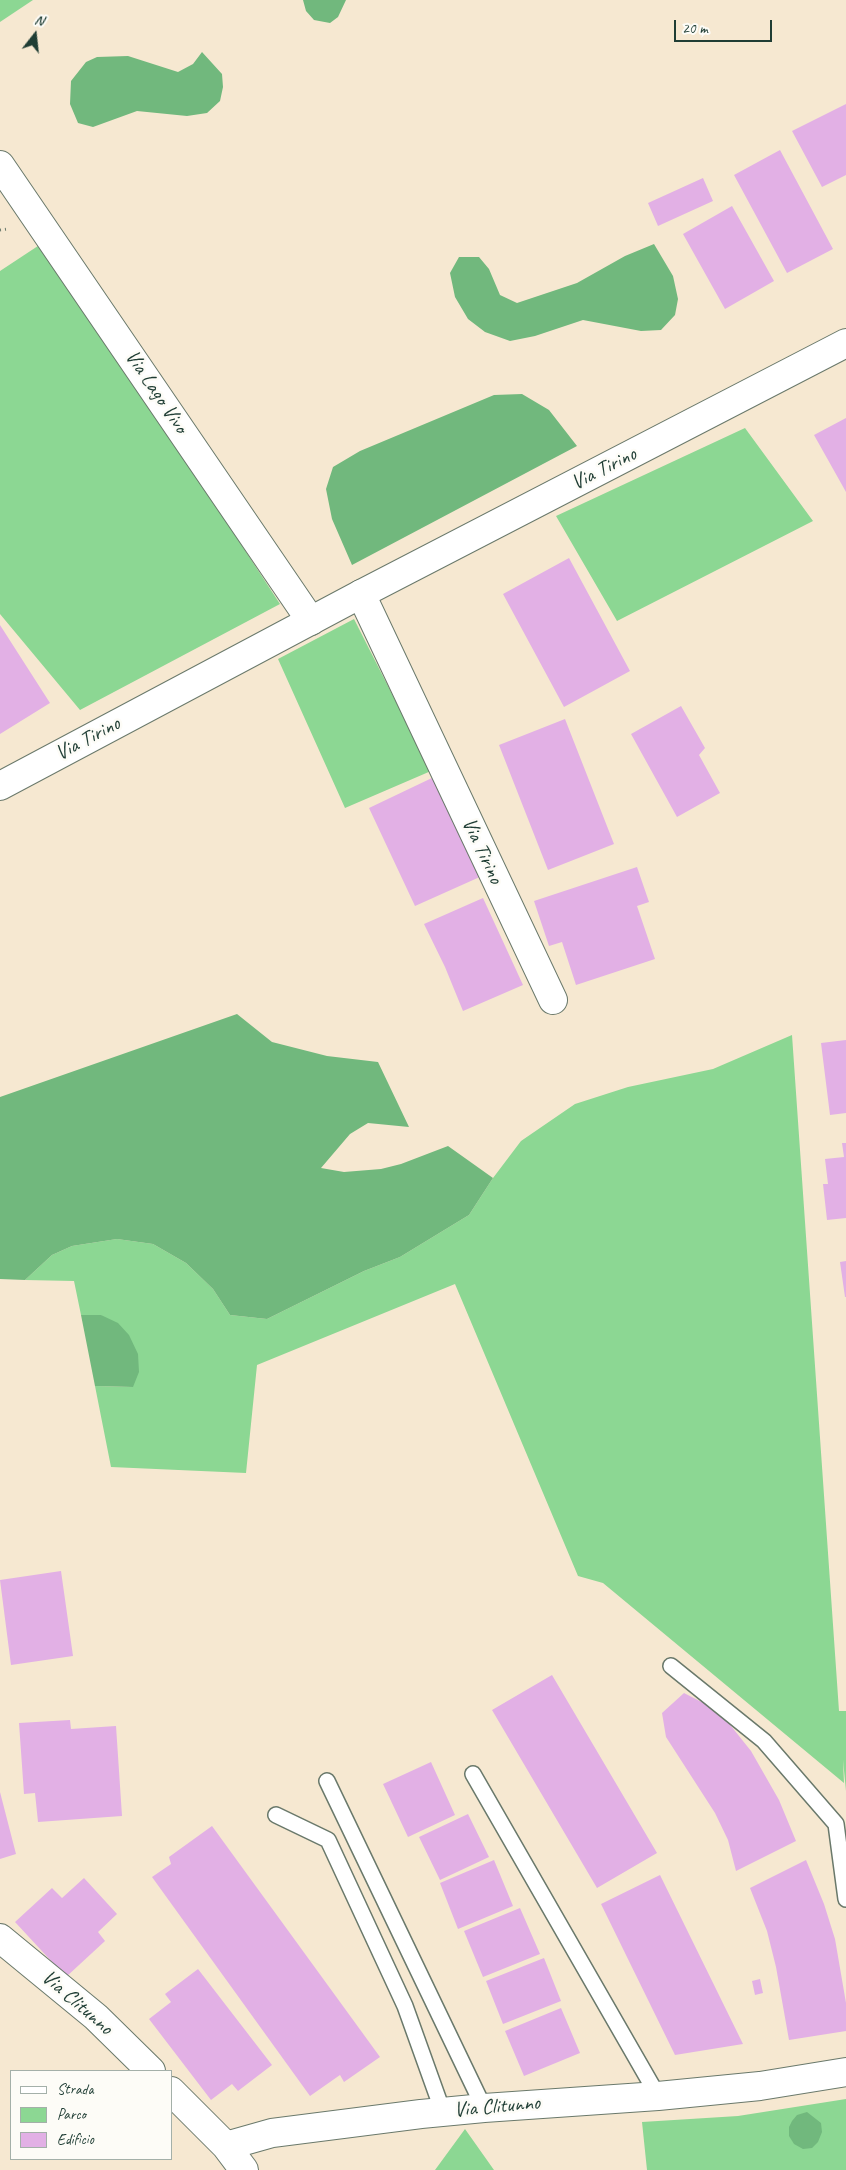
<!DOCTYPE html>
<html>
<head>
<meta charset="utf-8">
<style>
  body { margin:0 }
  #map { position:relative; width:846px; height:2170px; overflow:hidden; background:#f6e8d1; font-family:Caveat,sans-serif }
  canvas { display:block }
  .legend { position:absolute; left:10px; top:2070px; width:162px; height:90px; box-sizing:border-box; background:#fdfcf7; border:1px solid #a4b0a9; margin:0; padding:6px 9px; list-style:none; font-size:15px; color:#1f3d34 }
  .legend li { display:flex; align-items:center; gap:10px; height:25px }
  .legend b { width:25px; border:1px solid #a4b0a9 }
  .north { position:absolute; left:10px; top:10px; width:50px; height:50px; -webkit-text-stroke:4px #fdfcf7; paint-order:stroke; rotate:16deg; font-size:14px; font-weight:700; line-height:20px; text-align:center; color:#1f3d34 }
  .north::after { content:''; display:block; margin:auto; width:18px; height:22px; background:#1f3d34; clip-path:polygon(50% 0,100% 100%,50% 72%,0 100%) }
  .scale { position:absolute; left:674px; top:20px; width:98px; height:22px; box-sizing:border-box; border:2px solid #1f3d34; border-top:0; padding-left:6px; font-size:15px; line-height:18px; white-space:nowrap; color:#1f3d34; -webkit-text-stroke:4px #fdfcf7; paint-order:stroke }
</style>
</head>
<body>
<div id="map">
<canvas width="846" height="2170"></canvas>
<ul class="legend">
<li><b style="height:6px;background:#fff"></b>Strada</li>
<li><b style="height:14px;background:#8cd793"></b>Parco</li>
<li><b style="height:14px;background:#e2b0e5"></b>Edificio</li>
</ul>
<div class="north">N</div>
<div class="scale">20 m</div>
</div>
<script>
const context = document.querySelector('canvas').getContext('2d');
context.lineJoin = 'round';
function fill(path, color) { context.fillStyle = color; context.fill(path, 'evenodd'); }
const toPath = rows => new Path2D(rows.map(r => 'M' + r).join(''));
function trace(path, color, width, dash) { context.strokeStyle = color; context.lineWidth = width; context.lineCap = dash ? 'butt' : 'round'; context.setLineDash(dash || []); context.stroke(path); }
function drawText(font, color, halo, rows, align = 'center') {
  context.font = font + ' Caveat,sans-serif'; context.lineWidth = 5; context.setLineDash([]); context.textBaseline = 'middle'; context.strokeStyle = halo; context.fillStyle = color; for (const [text, x, y, turn = 0] of rows) {
    context.save(); context.translate(x, y); context.rotate((+turn || 0) * Math.PI / 180); context.textAlign = isNaN(turn) ? turn : align; if (halo) context.strokeText(text, 0, 0); context.fillText(text, 0, 0); context.restore();
  }
}
fill(toPath([
  [0,0,33,0,0,22],
  [44,242,280,604,80,710,0,614,0,271],
  [745,428,813,521,617,621,556,516],
  [354,619,431,771,345,808,278,659],
  [792,1035,839,1711,846,1711,846,1791,843,1760,844,1783,603,1583,578,1576,455,1284,257,1365,246,1473,111,1467,95,1386,133,1387,101,1315,81,1315,74,1281,25,1280,52,1255,72,1246,117,1239,153,1244,186,1263,213,1289,230,1315,267,1319,364,1271,400,1257,469,1215,493,1178,521,1141,575,1104,628,1087,713,1069],
  [846,2099,846,2170,647,2170,642,2122,738,2116],
  [465,2129,494,2170,435,2170]
]), '#8cd793');
fill(toPath([
  [303,0,346,0,338,17,330,23,314,20,306,11],
  [202,52,222,74,223,87,220,101,207,113,187,116,137,111,93,127,78,123,70,104,71,81,86,62,97,57,128,56,178,72,193,64],
  [654,244,673,276,678,299,675,315,661,330,641,331,583,320,535,336,510,341,485,332,468,319,455,297,450,273,459,257,479,257,489,269,500,295,517,303,577,283,625,256],
  [522,394,549,410,577,446,352,565,332,519,326,489,333,467,360,451,494,395],
  [237,1014,272,1042,327,1056,378,1062,409,1127,368,1123,350,1134,321,1168,344,1172,381,1169,401,1164,448,1146,493,1178,469,1215,400,1257,364,1271,267,1319,230,1315,213,1289,186,1263,153,1244,117,1239,72,1246,52,1255,25,1280,0,1279,0,1097],
  [81,1315,101,1315,118,1323,129,1335,138,1354,139,1372,133,1387,95,1386],
  [807,2112,821,2123,822,2132,818,2142,812,2148,803,2149,794,2144,789,2136,789,2127,792,2121,797,2115]
]), '#71b87d');
fill(toPath([
  [846,104,846,175,822,187,792,131],
  [780,150,833,249,787,273,734,175],
  [703,178,713,201,658,226,648,203],
  [732,206,774,281,725,309,683,234],
  [846,418,846,492,814,435],
  [569,558,630,671,564,707,503,594],
  [0,625,50,703,0,734],
  [681,706,705,748,699,755,720,793,677,817,631,734],
  [565,719,614,844,548,870,499,745],
  [434,777,482,876,415,906,369,808],
  [637,867,649,902,637,906,655,959,576,985,562,942,549,946,534,901],
  [483,898,523,985,463,1011,445,967,424,924],
  [846,1040,846,1113,830,1115,821,1043],
  [842,1143,846,1143,846,1218,827,1220,823,1184,828,1184,825,1159,844,1157],
  [846,1261,846,1297,845,1297,840,1262],
  [61,1571,73,1656,11,1665,0,1580],
  [552,1675,657,1853,597,1888,492,1710],
  [684,1693,719,1711,751,1751,779,1800,796,1841,736,1871,728,1840,715,1813,666,1737,662,1713],
  [70,1720,71,1729,116,1726,122,1816,38,1822,35,1793,24,1794,19,1723],
  [431,1762,455,1815,408,1837,383,1784],
  [0,1792,16,1854,0,1859],
  [468,1814,489,1857,440,1880,419,1837],
  [212,1826,380,2057,344,2082,340,2075,310,2096,152,1877,171,1864,169,1857],
  [494,1860,513,1906,458,1929,440,1883],
  [806,1860,824,1904,835,1939,846,2003,846,2031,789,2040,776,1967,767,1931,750,1888],
  [660,1875,743,2044,675,2055,601,1904],
  [84,1878,117,1914,98,1932,105,1941,66,1977,15,1922,52,1888,62,1898],
  [520,1908,540,1954,483,1977,464,1931],
  [544,1958,561,2001,503,2024,486,1981],
  [198,1969,272,2065,238,2091,232,2084,211,2100,149,2019,171,2002,165,1994],
  [760,1979,763,1993,755,1995,752,1981],
  [561,2008,580,2053,524,2076,505,2031]
]), '#e2b0e5');
const lane = toPath([
  [671,1666,764,1741,836,1824,846,1899],
  [473,1774,658,2096],
  [327,1781,484,2108],
  [276,1815,328,1840,405,2006,443,2112]
]);
const street = toPath([
  [0,165,311,621],
  [361,594,553,1000],
  [0,1938,96,2017,151,2071],
  [171,2091,226,2146,244,2170],
  [226,2146,272,2133,421,2114,484,2108,658,2096,760,2086,846,2072]
]);
const secondary = toPath([
  [0,786,361,594,846,343]
]);
trace(lane, '#6a796b', 18);
trace(street, '#6a796b', 30);
trace(secondary, '#6a796b', 30);
trace(toPath([
  [0,230,8,229]
]), '#6a796b', 3, [1, 4]);
trace(lane, '#fff', 15);
trace(street, '#fff', 28);
trace(secondary, '#fff', 28);
drawText('21px', '#1f3d34', '#fdfcf7', [
  ["Via Lago Vivo",156,392,56],
  ["Via Tirino",604,469,-27],
  ["Via Tirino",88,739,-28],
  ["Via Tirino",482,851,65],
  ["Via Clitunno",77,2003,41],
  ["Via Clitunno",497,2107,-5]
]);
</script>
</body>
</html>
